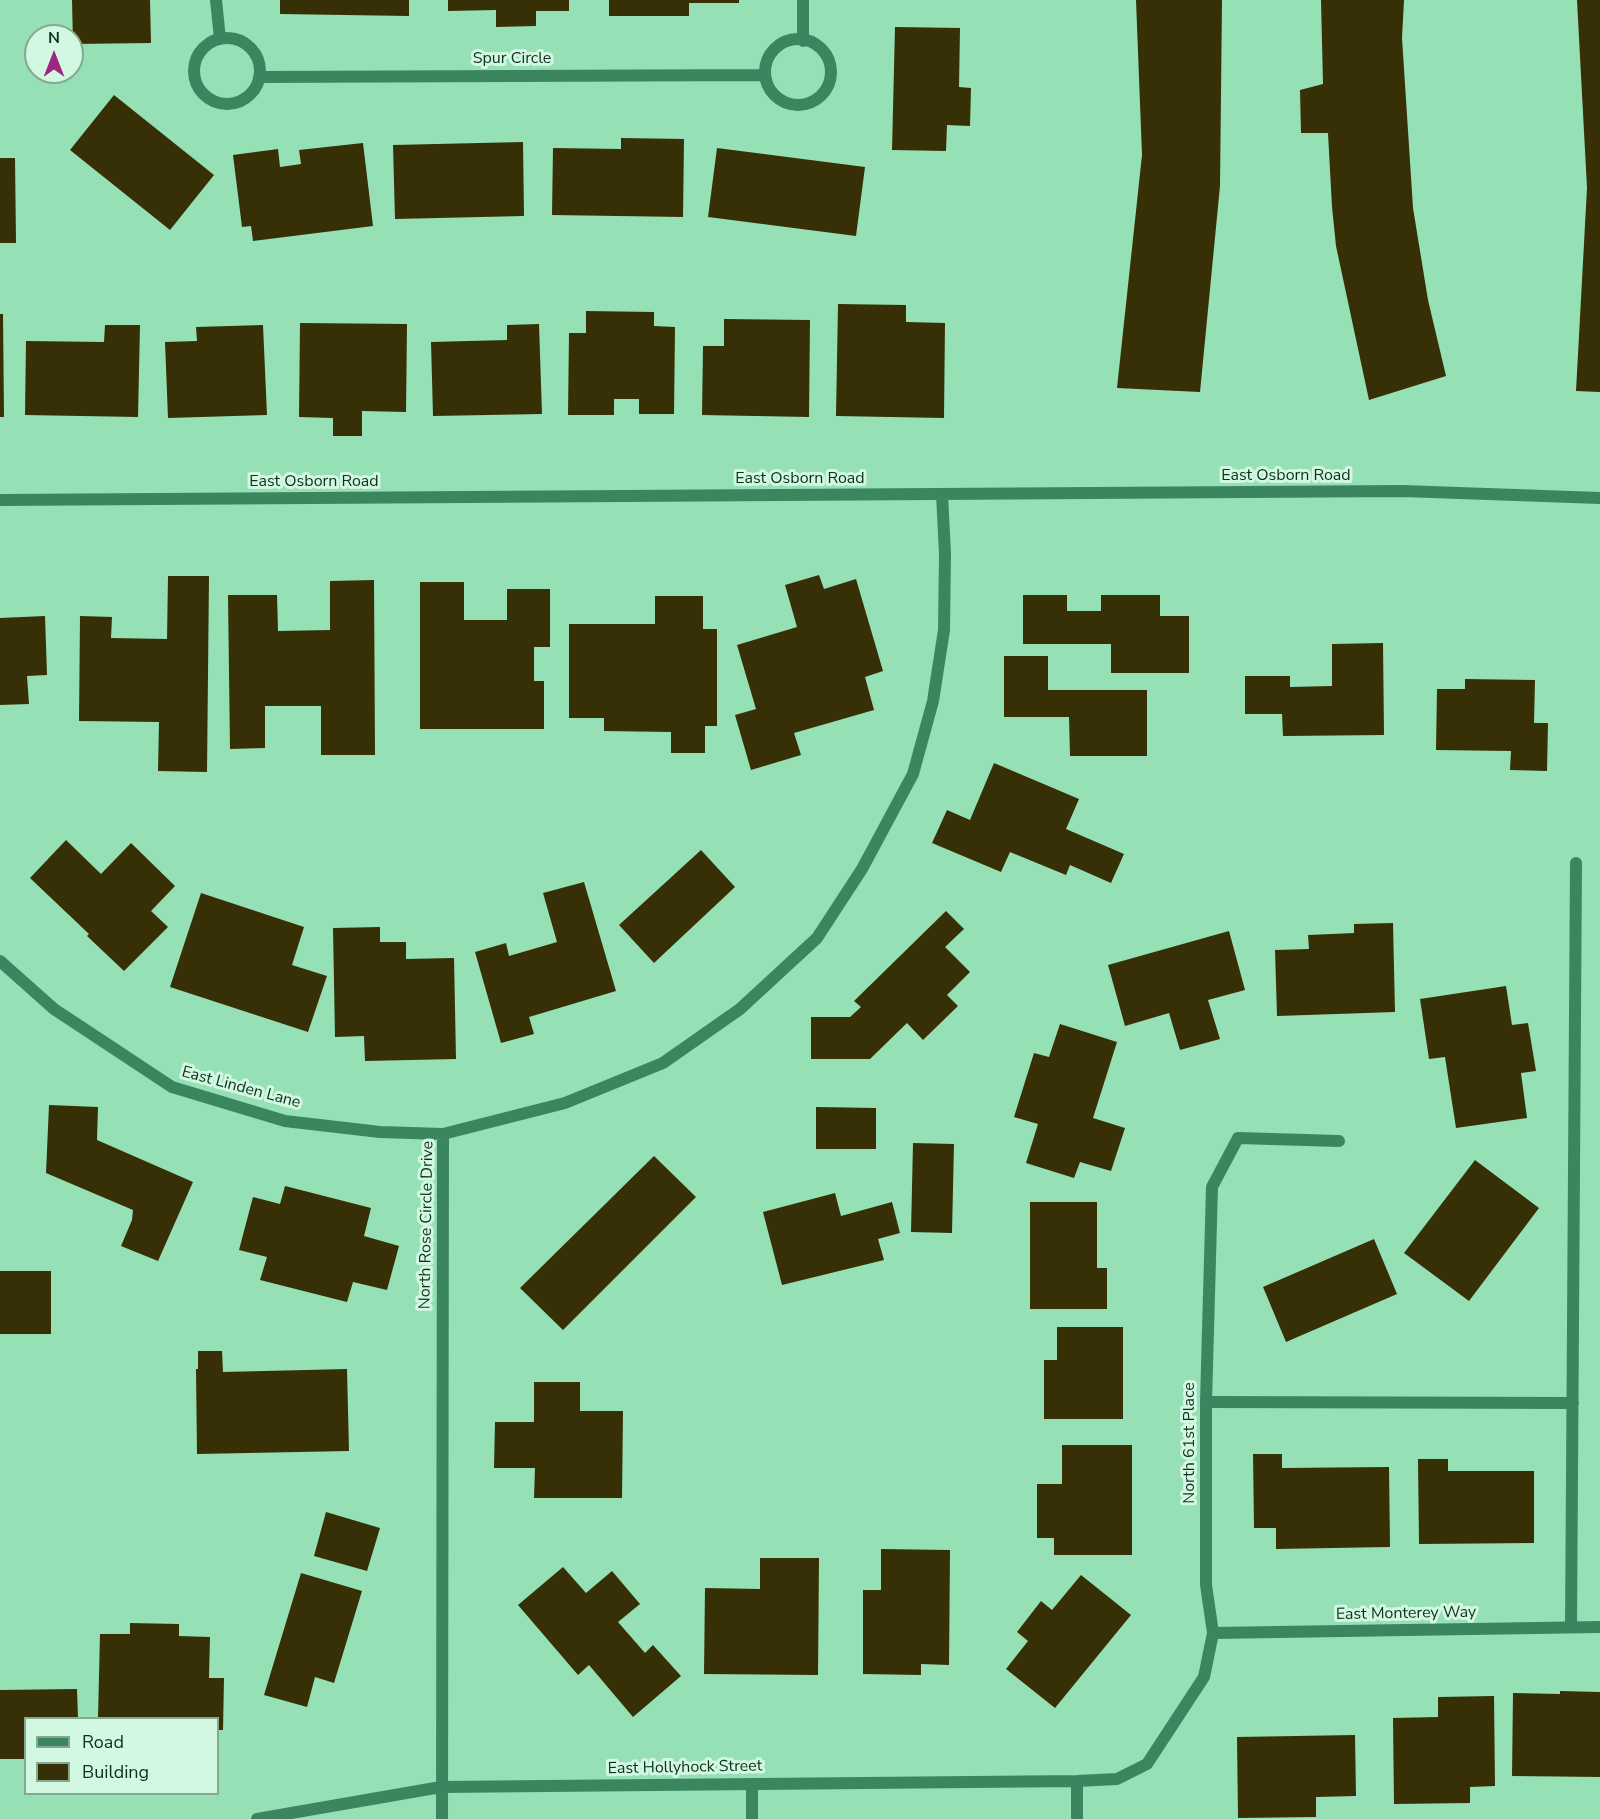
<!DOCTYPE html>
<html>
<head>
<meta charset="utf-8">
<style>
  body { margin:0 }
  #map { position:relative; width:1600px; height:1819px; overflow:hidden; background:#95e1b5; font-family:"Nunito Sans",sans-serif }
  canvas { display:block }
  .legend { position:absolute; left:24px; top:1717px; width:195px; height:78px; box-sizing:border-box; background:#d3f8e1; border:2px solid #85a893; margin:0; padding:8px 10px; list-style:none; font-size:18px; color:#0f2f1f }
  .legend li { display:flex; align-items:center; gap:12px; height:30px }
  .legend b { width:30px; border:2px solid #85a893 }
  .north { position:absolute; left:24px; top:24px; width:60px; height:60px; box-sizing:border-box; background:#d3f8e1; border:2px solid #85a893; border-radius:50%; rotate:0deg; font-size:16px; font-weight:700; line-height:24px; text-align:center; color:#0f2f1f }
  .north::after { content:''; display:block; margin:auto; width:21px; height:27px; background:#9c2783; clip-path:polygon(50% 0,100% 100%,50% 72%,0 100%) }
</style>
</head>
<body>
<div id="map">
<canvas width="1600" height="1819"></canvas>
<ul class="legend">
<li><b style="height:8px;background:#3c865f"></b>Road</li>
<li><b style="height:16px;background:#372f05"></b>Building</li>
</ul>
<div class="north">N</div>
</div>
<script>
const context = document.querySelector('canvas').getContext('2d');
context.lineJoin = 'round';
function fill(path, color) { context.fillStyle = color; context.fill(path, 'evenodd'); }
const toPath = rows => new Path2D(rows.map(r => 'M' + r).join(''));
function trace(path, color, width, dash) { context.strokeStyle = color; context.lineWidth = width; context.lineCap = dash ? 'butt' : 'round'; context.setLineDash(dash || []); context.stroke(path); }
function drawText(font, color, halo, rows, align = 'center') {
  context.font = font + ' "Nunito Sans",sans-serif'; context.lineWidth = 6; context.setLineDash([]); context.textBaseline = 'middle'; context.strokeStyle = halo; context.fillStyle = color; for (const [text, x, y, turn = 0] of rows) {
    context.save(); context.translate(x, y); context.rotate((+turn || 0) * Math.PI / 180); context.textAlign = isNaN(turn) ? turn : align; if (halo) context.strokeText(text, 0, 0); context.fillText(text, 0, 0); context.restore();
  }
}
fill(toPath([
  [72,0,150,0,151,43,73,44],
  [280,0,409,0,409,16,280,14],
  [448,0,569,0,569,11,536,11,536,26,496,27,496,10,448,11],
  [609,0,739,0,739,3,689,3,689,16,609,16],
  [1136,0,1222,0,1220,186,1200,392,1117,388,1142,155],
  [1321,0,1404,0,1402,38,1413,208,1428,300,1446,376,1369,400,1336,246,1332,207,1328,133,1301,133,1300,90,1323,84],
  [1577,0,1600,0,1600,392,1576,391,1587,188],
  [895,27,960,28,959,87,971,88,970,126,947,125,946,151,892,150],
  [114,95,214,175,170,230,70,150],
  [621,138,684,139,683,217,552,215,553,148,621,149],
  [523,142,524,216,395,219,393,145],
  [363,143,373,226,253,241,251,226,242,227,233,155,278,149,280,167,301,164,299,150],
  [717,148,865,167,856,236,708,217],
  [0,158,15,158,16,243,0,243],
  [838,304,906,305,906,322,945,323,944,418,836,416],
  [586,311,654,312,654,326,675,327,674,414,639,414,639,399,614,399,614,415,568,415,569,333,586,333],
  [0,314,3,314,4,417,0,417],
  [724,319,810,320,809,417,702,415,703,346,724,346],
  [300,323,407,324,406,412,362,411,362,436,333,436,333,418,299,417],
  [539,324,542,414,433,416,431,342,507,340,507,325],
  [105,325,140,325,138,417,25,415,26,341,104,342],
  [263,325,267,415,168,418,165,342,197,341,196,327],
  [819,575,824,589,856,579,883,671,865,677,874,710,794,733,801,755,751,770,735,715,756,709,737,645,797,627,785,585],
  [168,576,209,576,207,772,158,771,159,722,79,721,80,616,112,617,111,638,167,639],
  [374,580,375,755,321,755,321,706,265,706,265,748,230,749,228,595,277,595,278,631,330,630,330,581],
  [420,582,464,582,464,620,507,620,507,589,550,589,550,647,534,647,534,681,544,681,544,729,420,729],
  [1023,595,1067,595,1067,611,1101,611,1101,595,1160,595,1160,616,1189,616,1189,673,1111,673,1111,644,1023,644],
  [655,596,703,596,703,629,717,629,717,726,705,726,705,753,671,753,671,732,604,731,604,718,569,718,569,624,655,624],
  [45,616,47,675,27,676,29,704,0,705,0,618],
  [1383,643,1384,735,1283,736,1282,714,1245,714,1245,676,1290,676,1290,687,1332,686,1332,644],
  [1004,656,1048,656,1048,690,1147,690,1147,756,1070,756,1069,717,1004,717],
  [1465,679,1535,680,1534,723,1548,723,1547,771,1510,770,1511,751,1436,750,1437,689,1465,689],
  [994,763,1079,799,1066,829,1124,854,1111,883,1070,865,1066,875,1010,852,1001,872,932,843,947,810,970,820],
  [66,840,101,874,131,843,175,886,151,911,168,927,124,971,87,936,89,934,30,878],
  [701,850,735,887,654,963,619,925],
  [584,882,616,991,529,1017,534,1034,501,1043,475,952,506,943,509,956,557,942,543,893],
  [201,893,304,927,292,965,327,976,308,1032,170,987],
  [946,911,964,929,945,947,970,972,947,995,958,1006,923,1040,907,1023,870,1059,811,1059,811,1017,850,1017,861,1007,854,1001],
  [1393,923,1395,1012,1277,1016,1275,950,1309,949,1308,935,1354,933,1354,924],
  [380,927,380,942,406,942,406,959,454,958,456,1059,365,1061,364,1036,335,1037,333,928],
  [1229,931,1245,990,1208,1000,1220,1039,1180,1050,1169,1013,1125,1026,1108,965],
  [1506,986,1512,1025,1528,1023,1536,1071,1521,1073,1527,1118,1456,1128,1445,1057,1429,1059,1420,999],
  [1060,1024,1117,1042,1093,1118,1125,1128,1111,1171,1080,1162,1074,1178,1026,1163,1038,1124,1014,1117,1034,1053,1049,1057],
  [49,1105,98,1107,97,1140,193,1182,158,1261,121,1246,132,1220,133,1210,46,1173],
  [816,1107,876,1108,876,1149,816,1149],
  [913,1143,954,1144,952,1233,911,1232],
  [654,1156,696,1197,563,1330,520,1288],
  [1475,1160,1539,1208,1469,1301,1404,1253],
  [285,1186,371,1208,364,1236,399,1246,387,1290,353,1282,347,1302,260,1280,267,1257,239,1250,253,1197,280,1204],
  [835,1193,841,1216,892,1202,900,1233,878,1239,884,1260,782,1285,763,1212],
  [1030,1202,1097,1202,1097,1268,1107,1268,1107,1309,1030,1309],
  [1374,1239,1397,1294,1286,1342,1263,1287],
  [0,1271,51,1271,51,1334,0,1334],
  [1057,1327,1123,1327,1123,1419,1044,1419,1044,1360,1057,1360],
  [198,1351,222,1351,223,1372,347,1369,349,1451,197,1454,196,1369,198,1369],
  [534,1382,580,1382,580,1411,623,1411,622,1498,534,1498,535,1468,494,1468,495,1422,534,1422],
  [1062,1445,1132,1445,1132,1555,1054,1555,1054,1538,1037,1538,1037,1484,1062,1484],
  [1253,1454,1282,1454,1282,1468,1389,1467,1390,1547,1276,1549,1276,1528,1254,1528],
  [1418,1459,1448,1459,1448,1471,1534,1471,1534,1543,1419,1544],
  [326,1512,380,1528,367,1571,314,1556],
  [881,1549,950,1550,949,1665,921,1664,921,1675,863,1674,863,1590,881,1590],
  [760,1558,819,1558,818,1675,704,1674,705,1588,760,1589],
  [563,1567,586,1593,612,1571,640,1604,618,1622,645,1653,653,1645,681,1676,633,1717,589,1665,578,1675,518,1605],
  [301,1573,362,1591,334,1683,315,1677,307,1707,264,1695],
  [1081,1575,1131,1615,1055,1708,1006,1669,1028,1641,1017,1632,1041,1601,1052,1610],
  [130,1623,179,1624,179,1636,210,1637,209,1678,224,1678,223,1730,218,1730,218,1718,98,1718,100,1634,130,1634],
  [77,1689,78,1718,26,1718,26,1759,0,1759,0,1690],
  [1560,1691,1600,1692,1600,1777,1512,1776,1513,1693,1560,1694],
  [1494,1696,1495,1786,1470,1787,1470,1803,1394,1804,1393,1718,1438,1717,1438,1697],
  [1355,1735,1356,1796,1316,1797,1316,1817,1238,1818,1237,1737]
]), '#372f05');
trace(toPath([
  [1206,1402,1573,1403],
  [1571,1627,1576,863],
  [752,1819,752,1784]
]), '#3c865f', 12);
trace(toPath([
  [216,0,220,39],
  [803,0,803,41],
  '194 71a33 33 0 1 1 66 0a33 33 0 1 1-66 0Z',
  '765 72a33 33 0 1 1 66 0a33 33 0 1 1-66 0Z',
  [259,77,765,75],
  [0,500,1403,491,1600,498],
  [0,961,54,1009,172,1087,285,1121,380,1132,443,1134,565,1103,663,1063,740,1009,817,938,862,869,913,774,933,701,944,630,945,554,942,494],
  [1213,1633,1600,1627],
  [1077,1781,1077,1819],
  [257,1819,441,1787,1077,1781,1117,1779,1147,1764,1204,1677,1213,1633,1206,1585,1206,1402,1212,1187,1238,1138,1339,1141],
  [442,1819,443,1134]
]), '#3c865f', 12);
drawText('16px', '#0f2f1f', '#d3f8e1', [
  ["Spur Circle",512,59],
  ["East Osborn Road",1286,476],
  ["East Osborn Road",800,479],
  ["East Osborn Road",314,482],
  ["East Linden Lane",241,1088,15],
  ["North Rose Circle Drive",427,1225,-89],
  ["North 61st Place",1190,1443,-90],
  ["East Monterey Way",1406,1614,-1],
  ["East Hollyhock Street",685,1768,-1]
]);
</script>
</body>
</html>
